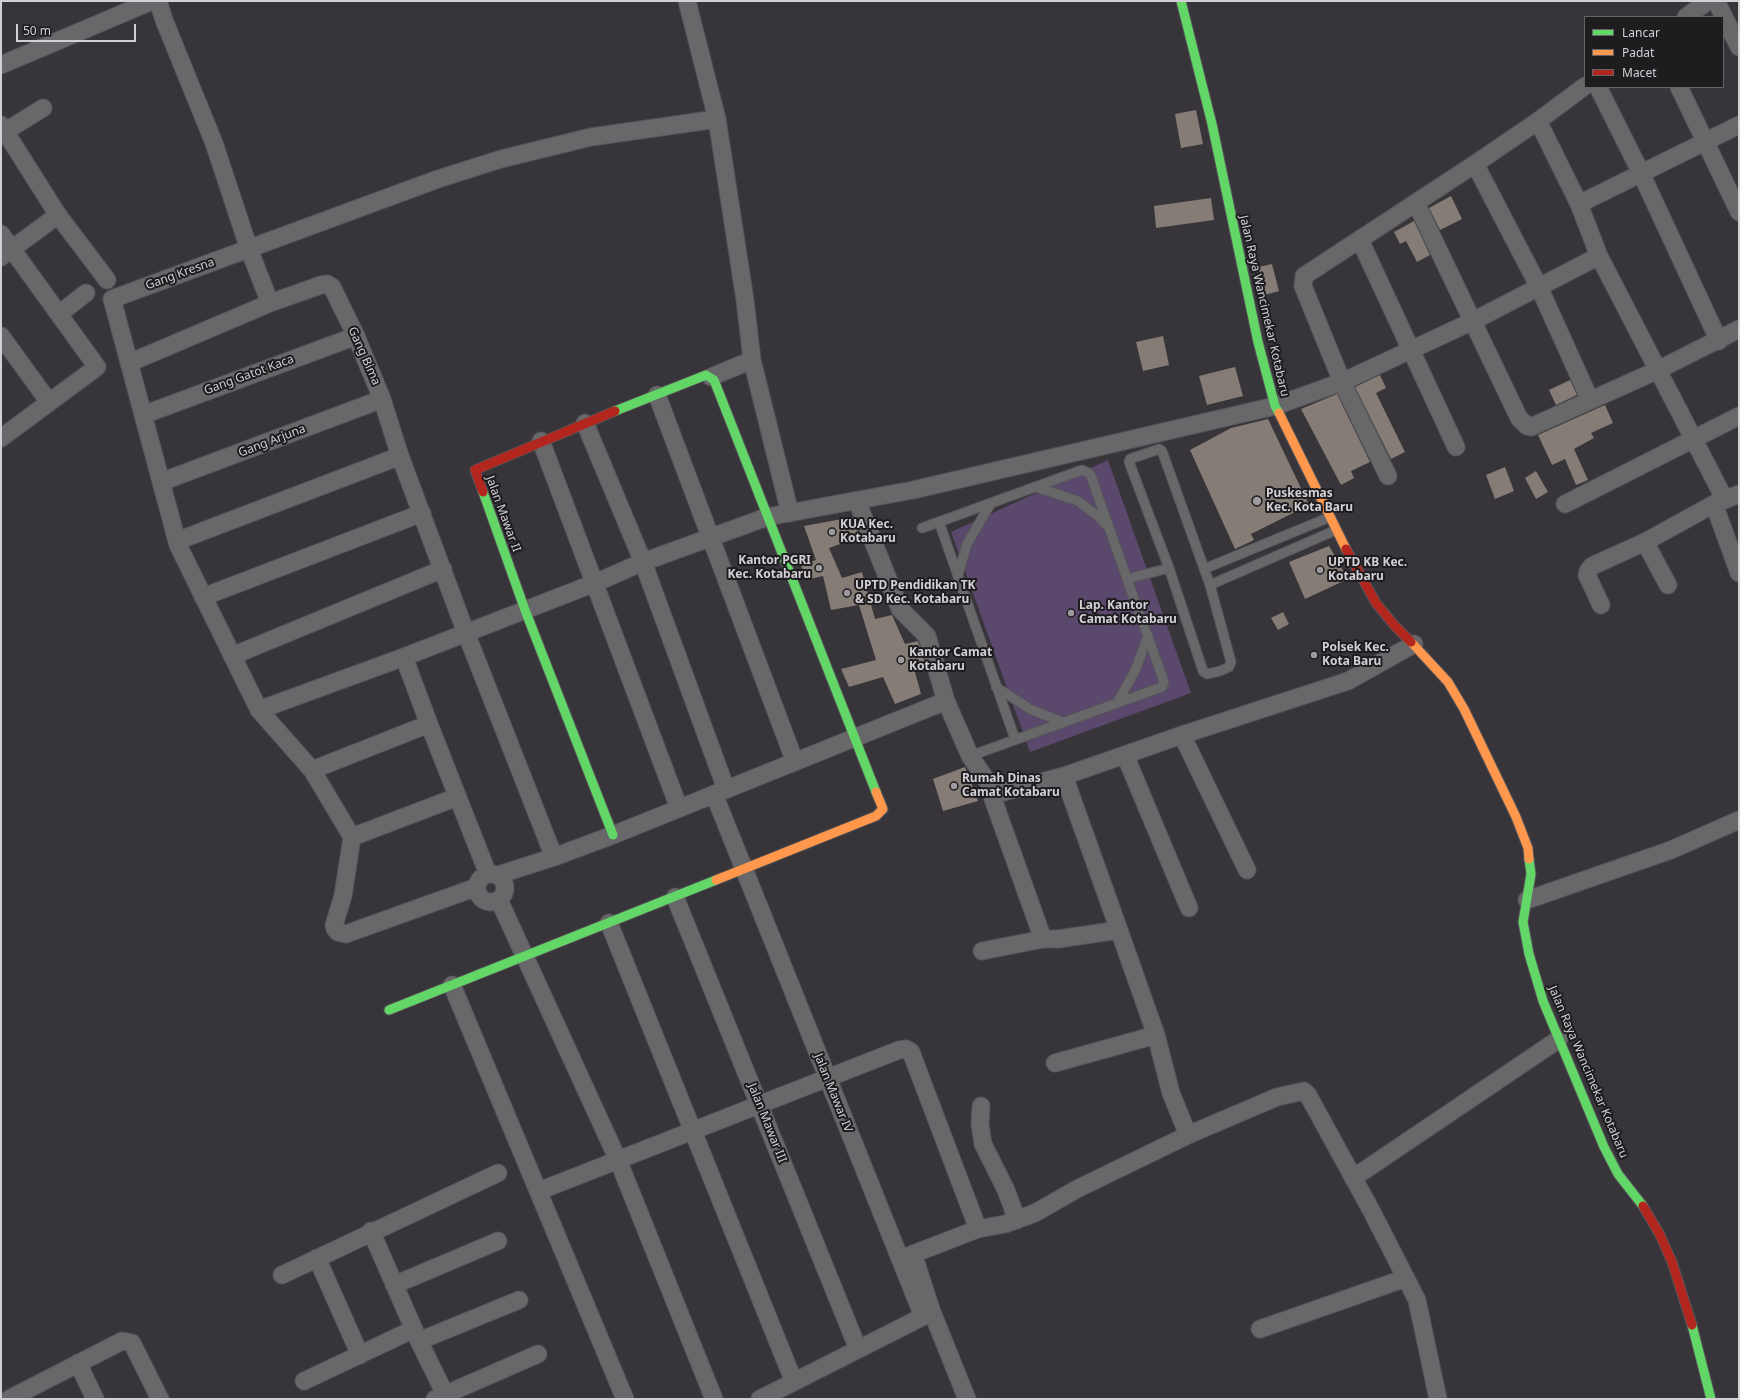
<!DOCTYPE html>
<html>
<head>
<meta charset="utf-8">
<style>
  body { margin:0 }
  #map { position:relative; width:1740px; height:1400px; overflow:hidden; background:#37353a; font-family:"Noto Sans",sans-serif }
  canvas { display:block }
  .frame { position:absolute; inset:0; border:2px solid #d2d0d4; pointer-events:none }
  .legend { position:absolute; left:1584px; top:16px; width:140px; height:72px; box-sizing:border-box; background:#1e1c1f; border:1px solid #666467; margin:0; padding:5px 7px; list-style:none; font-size:12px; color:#d2d0d4 }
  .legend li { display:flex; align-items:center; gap:8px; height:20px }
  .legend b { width:20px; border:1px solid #666467 }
  .scale { position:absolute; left:16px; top:24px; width:120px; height:18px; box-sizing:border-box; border:2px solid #d2d0d4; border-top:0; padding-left:5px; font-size:12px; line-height:14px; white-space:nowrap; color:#d2d0d4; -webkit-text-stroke:3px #1e1c1f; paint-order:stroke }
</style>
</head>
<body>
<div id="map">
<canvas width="1740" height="1400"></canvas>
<div class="frame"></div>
<ul class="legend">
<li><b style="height:5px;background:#63d668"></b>Lancar</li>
<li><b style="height:5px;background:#ff974d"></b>Padat</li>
<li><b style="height:5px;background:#b3261e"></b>Macet</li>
</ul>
<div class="scale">50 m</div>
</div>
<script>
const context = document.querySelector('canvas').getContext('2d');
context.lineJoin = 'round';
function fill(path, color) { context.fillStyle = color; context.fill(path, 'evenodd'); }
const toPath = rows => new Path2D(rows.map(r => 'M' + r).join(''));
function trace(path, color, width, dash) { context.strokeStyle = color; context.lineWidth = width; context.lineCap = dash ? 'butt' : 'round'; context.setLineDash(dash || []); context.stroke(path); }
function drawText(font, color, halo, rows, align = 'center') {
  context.font = font + ' "Noto Sans",sans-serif'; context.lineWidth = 4; context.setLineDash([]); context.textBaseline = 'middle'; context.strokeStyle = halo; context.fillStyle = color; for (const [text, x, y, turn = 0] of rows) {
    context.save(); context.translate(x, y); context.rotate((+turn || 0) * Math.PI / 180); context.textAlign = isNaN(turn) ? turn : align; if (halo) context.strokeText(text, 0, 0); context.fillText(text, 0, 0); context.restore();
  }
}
fill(toPath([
  [1108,460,1191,693,1030,752,951,532]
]), '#5a486d');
fill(toPath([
  [1196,110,1203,144,1181,148,1175,114],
  [1451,196,1462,219,1440,230,1429,208],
  [1211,198,1214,220,1156,228,1154,206],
  [1414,221,1430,255,1417,262,1406,241,1400,244,1394,232],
  [1272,264,1279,291,1265,295,1258,267],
  [1163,336,1169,365,1143,371,1136,342],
  [1235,367,1243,396,1207,405,1199,376],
  [1380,375,1386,388,1376,393,1405,452,1391,459,1355,387],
  [1570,380,1577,395,1556,405,1549,390],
  [1337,394,1370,462,1351,471,1354,478,1341,485,1301,409],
  [1605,405,1613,423,1591,433,1594,438,1574,449,1588,480,1576,485,1565,459,1552,465,1538,435],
  [1268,419,1309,505,1251,534,1254,540,1235,549,1190,450,1231,428],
  [1505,467,1514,491,1495,499,1486,475],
  [1536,471,1548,492,1536,499,1525,478],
  [853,517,860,537,829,548,842,578,862,572,875,619,892,615,905,644,918,641,924,661,913,665,921,694,895,704,883,677,849,687,841,669,876,660,859,605,831,610,823,576,806,580,801,565,816,560,804,526],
  [1329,546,1348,579,1305,599,1289,562],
  [1283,612,1289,624,1278,630,1271,618],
  [965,767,978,801,943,811,933,779]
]), '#847c75');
const lane = toPath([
  [1159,449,1162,451,1210,585,1231,662,1229,667,1220,671,1207,674,1203,671,1169,568,1129,462,1130,459,1159,449],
  [1036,487,1078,501,1100,518,1106,525],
  [939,522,1015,739],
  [922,528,1082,470,1089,473,1091,476,1127,579],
  [1204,569,1330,517],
  [958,575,967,544,991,503],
  [1210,585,1336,530],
  [996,687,1030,709,1062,722],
  [1117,703,1135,671,1148,636],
  [970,756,1162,687,1164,683,1162,676,1127,579,1169,568]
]);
const street = toPath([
  [158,1,164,20,214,143,249,249,270,303],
  [687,1,717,119,745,300,752,360,711,377],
  [1716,1,1739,47],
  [1686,17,1708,1],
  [1,65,152,1],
  [1598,87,1641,173,1719,341],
  [1679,87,1739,212],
  [1538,121,1579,204,1599,256,1725,500],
  [1,125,58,215,107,280],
  [1,134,43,108],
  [1475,164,1539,287,1590,400],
  [1416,203,1519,418,1527,426,1531,427,1658,370,1739,329],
  [1579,204,1739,125],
  [1,234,97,367,1,438],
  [1360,240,1456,447],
  [1,257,58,215],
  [59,314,86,293],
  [1,336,49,402],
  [752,360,790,513],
  [129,363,270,303,321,285,327,284,332,287,356,336,382,399,400,456,466,633,554,857],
  [657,395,795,762],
  [143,415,356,336],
  [585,423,643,562,726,789],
  [541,441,679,808],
  [1388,476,1342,382,1303,286,1304,276,1475,164,1538,121,1585,86],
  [161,482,382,399],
  [857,501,900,609,927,636,946,701,970,756,996,794],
  [1565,504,1739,416],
  [1714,504,1739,573],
  [177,541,400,456],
  [1645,542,1668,585],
  [203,597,422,513],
  [1601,605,1587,575,1588,571,1592,566,1645,542,1714,504,1739,494],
  [232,656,443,569],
  [404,657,429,724,488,874],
  [259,710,404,657,595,583,643,562,767,517,913,490,1275,406,1342,382,1473,321,1599,256],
  [1182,735,1247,870],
  [1125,755,1189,908],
  [312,770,429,724],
  [1064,776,1119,930],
  [714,794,923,1316],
  [352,837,457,797],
  '477 888a14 14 0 1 1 28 0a14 14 0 1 1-28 0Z',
  [498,875,554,857,613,835,946,701],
  [477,887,346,934,338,932,335,929,334,925,343,896,352,837,312,770,259,710,178,545,112,299,438,179,501,159,591,137,717,119],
  [675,897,858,1349],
  [499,900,618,1160,714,1399],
  [1527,900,1671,850,1739,820],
  [609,923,794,1382],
  [982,951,1043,939],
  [452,985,625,1399],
  [1055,1063,1156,1035],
  [981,1106,980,1124,983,1144,1006,1190,1017,1220],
  [1188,1135,1171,1093,1156,1035,1119,930,1058,939,1043,939,993,799,994,796,996,794,1064,776,1182,735,1348,681,1414,644],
  [1353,1178,1559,1039],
  [539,1191,899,1050,906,1049,911,1052,978,1229],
  [371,1231,419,1341,445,1394],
  [913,1254,932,1312,967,1399],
  [317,1258,360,1355],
  [900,1259,978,1229,1005,1224,1035,1213,1077,1189,1188,1135,1277,1097,1304,1091,1308,1095,1371,1210,1417,1300,1438,1399],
  [282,1275,498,1173],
  [394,1285,498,1241],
  [1260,1329,1406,1278],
  [419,1341,519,1300],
  [78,1363,95,1399],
  [304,1381,414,1329],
  [9,1399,122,1341,132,1343,160,1399],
  [435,1399,538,1354],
  [760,1399,932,1312]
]);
const fast = toPath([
  [1181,1,1212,124,1258,342,1275,406,1279,413],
  [615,411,706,375,714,380,876,792],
  [483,492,525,610,613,835],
  [1529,859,1531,874,1523,922,1529,954,1543,1001,1604,1147,1618,1174,1643,1206],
  [389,1010,716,880],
  [1692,1325,1711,1399]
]);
const slow = toPath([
  [1279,413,1346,549],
  [1411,642,1448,682,1464,709,1516,817,1528,848,1529,859],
  [716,880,876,816,883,809,876,792]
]);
const jam = toPath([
  [483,492,475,470,615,411],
  [1346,549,1376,603,1394,625,1411,642],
  [1643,1206,1660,1235,1672,1262,1692,1325]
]);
trace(lane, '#565458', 11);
trace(street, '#565458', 19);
trace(fast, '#565458', 11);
trace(slow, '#565458', 11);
trace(jam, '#565458', 11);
trace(lane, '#68676a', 9);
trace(street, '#68676a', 17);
trace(fast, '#63d668', 9);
trace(slow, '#ff974d', 9);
trace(jam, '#b3261e', 9);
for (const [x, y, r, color] of [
  [1257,501,5,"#9c9a9e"],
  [832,532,4,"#9c9a9e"],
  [819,568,4,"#9c9a9e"],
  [1320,570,4,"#9c9a9e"],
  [847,593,4,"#9c9a9e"],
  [1071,613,4,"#9c9a9e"],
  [1314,655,4,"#9c9a9e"],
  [901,660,4,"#9c9a9e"],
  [954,786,4,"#9c9a9e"]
]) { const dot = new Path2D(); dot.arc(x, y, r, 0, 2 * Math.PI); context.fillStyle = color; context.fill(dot); trace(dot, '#1e1c1f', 1.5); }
drawText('12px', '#d2d0d4', '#1e1c1f', [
  ["Gang Kresna",180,274,-20],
  ["Jalan Raya Wancimekar Kotabaru",1264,306,77],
  ["Gang Bima",364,356,66],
  ["Gang Gatot Kaca",249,375,-20],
  ["Gang Arjuna",272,441,-21],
  ["Jalan Mawar II",503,514,70],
  ["Jalan Raya Wancimekar Kotabaru",1588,1072,67],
  ["Jalan Mawar IV",833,1093,68],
  ["Jalan Mawar III",767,1123,68]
]);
drawText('bold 12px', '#d2d0d4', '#1e1c1f', [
  ["Puskesmas",1266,494],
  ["Kec. Kota Baru",1266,508],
  ["KUA Kec.",840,525],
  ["Kotabaru",840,539],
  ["Kantor PGRI",811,561,"right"],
  ["Kec. Kotabaru",811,575,"right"],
  ["UPTD KB Kec.",1328,563],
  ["Kotabaru",1328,577],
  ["UPTD Pendidikan TK",855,586],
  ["& SD Kec. Kotabaru",855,600],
  ["Lap. Kantor",1079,606],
  ["Camat Kotabaru",1079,620],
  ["Polsek Kec.",1322,648],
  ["Kota Baru",1322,662],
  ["Kantor Camat",909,653],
  ["Kotabaru",909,667],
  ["Rumah Dinas",962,779],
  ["Camat Kotabaru",962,793]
], 'left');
</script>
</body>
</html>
